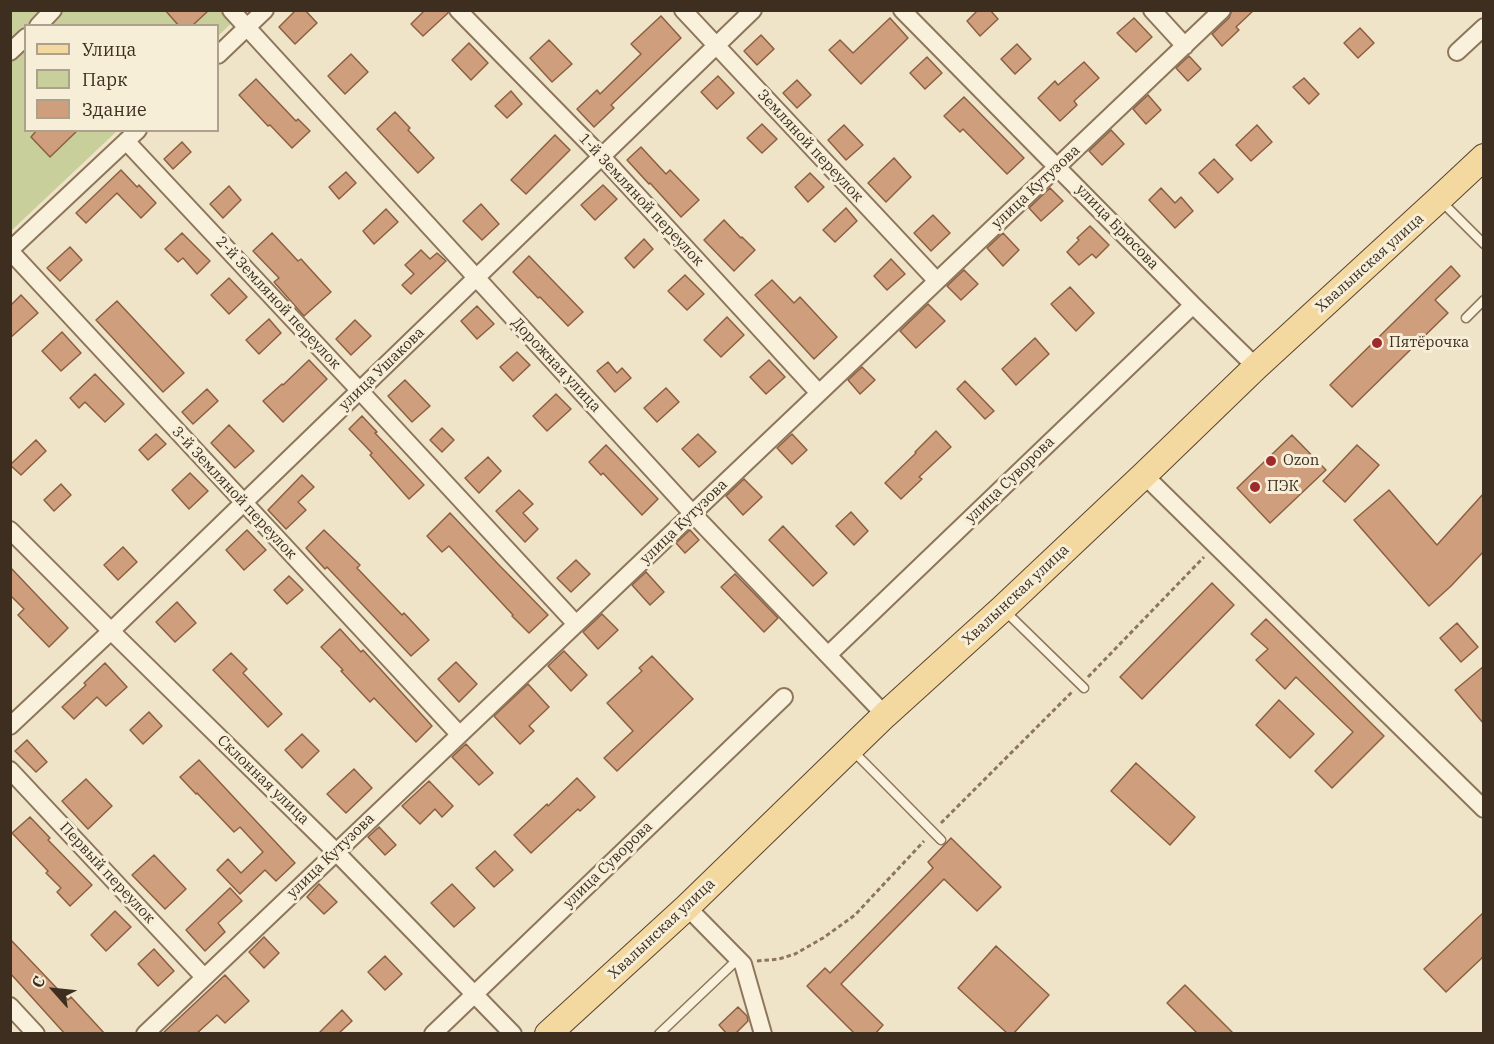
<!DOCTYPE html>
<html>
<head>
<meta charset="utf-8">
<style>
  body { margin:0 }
  #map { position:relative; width:1494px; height:1044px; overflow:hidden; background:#f0e4c8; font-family:"IBM Plex Serif",serif }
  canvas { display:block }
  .frame { position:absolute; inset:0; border:12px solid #3d2e20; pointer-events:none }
  .legend { position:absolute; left:24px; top:24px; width:195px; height:108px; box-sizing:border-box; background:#f7eed8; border:2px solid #ada18e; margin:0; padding:8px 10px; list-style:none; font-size:18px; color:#3d2e20 }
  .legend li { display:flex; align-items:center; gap:12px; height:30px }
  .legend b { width:30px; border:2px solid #ada18e }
  .north { position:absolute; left:24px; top:960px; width:60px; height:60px; -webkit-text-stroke:4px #f7eed8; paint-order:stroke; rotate:297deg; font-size:16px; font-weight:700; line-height:24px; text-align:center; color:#3d2e20 }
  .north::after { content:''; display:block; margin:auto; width:21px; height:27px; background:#3d2e20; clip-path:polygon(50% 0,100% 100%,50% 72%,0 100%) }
</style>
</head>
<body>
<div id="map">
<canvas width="1494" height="1044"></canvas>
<div class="frame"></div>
<ul class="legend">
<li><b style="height:8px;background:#f3d9a0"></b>Улица</li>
<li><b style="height:16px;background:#c9cf9b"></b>Парк</li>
<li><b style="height:16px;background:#cf9f7d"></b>Здание</li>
</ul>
<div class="north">С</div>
</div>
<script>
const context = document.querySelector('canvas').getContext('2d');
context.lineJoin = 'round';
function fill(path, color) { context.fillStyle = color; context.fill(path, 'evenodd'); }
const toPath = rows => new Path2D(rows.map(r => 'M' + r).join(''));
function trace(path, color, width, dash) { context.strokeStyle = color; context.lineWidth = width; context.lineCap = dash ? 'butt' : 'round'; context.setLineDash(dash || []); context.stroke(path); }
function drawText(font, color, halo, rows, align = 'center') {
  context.font = font + ' "IBM Plex Serif",serif'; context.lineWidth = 6; context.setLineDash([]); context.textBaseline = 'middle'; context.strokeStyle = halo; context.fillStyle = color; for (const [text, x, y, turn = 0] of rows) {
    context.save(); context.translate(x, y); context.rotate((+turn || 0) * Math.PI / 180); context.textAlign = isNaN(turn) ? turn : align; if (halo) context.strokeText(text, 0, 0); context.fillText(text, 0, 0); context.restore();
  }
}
fill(toPath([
  [11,11,244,11,218,36,218,26,26,26,26,130,117,131,11,231]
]), '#c9cf9b');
const building = toPath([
  [165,10,209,10,192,26,179,26,165,10],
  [296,10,305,10,317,23,295,44,279,27,296,10],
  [425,10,448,10,448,13,423,36,411,24,425,10],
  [978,10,990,10,998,19,980,36,967,21,978,10],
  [1232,10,1254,10,1236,27,1239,30,1222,46,1212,34,1229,18,1232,10],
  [661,16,681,38,611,105,614,108,594,127,577,109,597,90,600,94,641,54,631,44,661,16],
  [890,18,908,38,861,84,829,50,840,40,853,53,890,18],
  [1134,18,1152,37,1136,52,1117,33,1134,18],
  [1360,28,1374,43,1358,58,1344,43,1360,28],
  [761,35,774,49,757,65,744,51,761,35],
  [549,40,572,64,552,82,530,58,549,40],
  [469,43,488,63,471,80,452,60,469,43],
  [1017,44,1031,59,1015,74,1001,59,1017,44],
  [351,54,368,72,345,94,328,76,351,54],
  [1189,56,1201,69,1188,81,1176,68,1189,56],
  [927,57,942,73,925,89,910,73,927,57],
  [1084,62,1099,78,1074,101,1077,105,1060,121,1038,98,1055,81,1058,85,1084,62],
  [718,76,734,93,717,109,701,92,718,76],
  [1304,78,1319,94,1309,104,1293,87,1304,78],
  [256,79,296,121,298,119,310,131,292,148,270,125,268,126,239,95,256,79],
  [797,80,811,95,797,108,783,93,797,80],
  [511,91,522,104,507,118,495,106,511,91],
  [1148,95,1161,110,1146,124,1133,109,1148,95],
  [964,97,1024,158,1007,174,963,129,960,132,944,116,964,97],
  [395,112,410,128,408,130,434,158,418,173,377,129,395,112],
  [762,124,777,139,762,153,747,138,762,124],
  [844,125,863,145,846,160,828,140,844,125],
  [1257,125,1272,142,1251,161,1236,145,1257,125],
  [37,130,78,130,50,157,31,137,37,130],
  [1111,130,1124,144,1102,165,1089,151,1111,130],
  [555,135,570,150,526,194,511,180,555,135],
  [182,142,191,152,173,169,164,159,182,142],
  [641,147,666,174,670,170,699,200,681,217,650,183,649,184,627,160,641,147],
  [894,158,911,177,886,202,868,183,894,158],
  [1214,159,1233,179,1218,193,1199,173,1214,159],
  [121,170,137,187,139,185,156,203,141,218,117,193,86,223,76,213,121,170],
  [346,172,356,183,339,199,329,187,346,172],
  [810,173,824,187,808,202,795,187,810,173],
  [603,185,617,199,595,220,581,205,603,185],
  [229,186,241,200,223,218,210,204,229,186],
  [1050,188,1063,201,1041,221,1029,208,1050,188],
  [1161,188,1175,203,1181,197,1193,211,1175,228,1149,200,1161,188],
  [481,204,499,224,482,240,463,221,481,204],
  [846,208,857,221,835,242,823,230,846,208],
  [386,209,398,222,374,244,363,231,386,209],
  [933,215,950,233,931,251,914,233,933,215],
  [724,220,741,238,742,237,755,250,734,271,704,240,724,220],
  [1090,226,1109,245,1096,258,1092,254,1079,265,1067,252,1079,240,1077,238,1090,226],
  [182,233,210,261,197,274,183,258,178,262,165,249,182,233],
  [272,233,298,261,301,259,331,292,304,316,274,282,279,278,253,251,272,233],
  [1003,233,1019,250,1003,266,987,248,1003,233],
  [644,239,653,249,634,268,625,258,644,239],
  [70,247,82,260,60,281,47,268,70,247],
  [421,250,430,259,437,253,446,261,411,294,402,285,414,274,405,265,421,250],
  [529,256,583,312,568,326,540,297,538,298,513,272,529,256],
  [891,259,905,274,887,290,874,276,891,259],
  [1451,266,1460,276,1435,300,1448,313,1352,407,1330,385,1451,266],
  [964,270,978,284,961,300,947,286,964,270],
  [685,275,704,294,687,310,668,291,685,275],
  [229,278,247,297,229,314,211,295,229,278],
  [772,280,794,303,800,297,837,337,814,359,755,295,772,280],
  [1070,287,1094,313,1076,331,1051,304,1070,287],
  [21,295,38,313,10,338,10,306,21,295],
  [117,301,184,373,163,392,96,320,117,301],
  [928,304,945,321,916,348,900,331,928,304],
  [477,306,494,324,477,339,461,321,477,306],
  [727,317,744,335,721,357,704,340,727,317],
  [269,319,281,333,259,354,246,340,269,319],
  [355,320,371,336,351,355,336,339,355,320],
  [62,332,81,353,61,371,42,351,62,332],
  [1035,338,1049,354,1016,385,1002,369,1035,338],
  [517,352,530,365,513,381,500,367,517,352],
  [309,360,327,379,283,422,263,401,282,384,283,385,309,360],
  [769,360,785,377,766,394,750,377,769,360],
  [608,362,617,373,622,368,631,378,615,392,597,371,608,362],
  [862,367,875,380,860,394,848,380,862,367],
  [95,374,124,404,105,422,85,402,79,408,70,398,95,374],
  [405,380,430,406,412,422,388,396,405,380],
  [965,381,994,411,985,419,957,389,965,381],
  [666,388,679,402,657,422,644,408,666,388],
  [207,389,218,401,193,424,182,412,207,389],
  [556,394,571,409,547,431,533,416,556,394],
  [362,416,377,432,375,433,424,485,409,499,370,455,372,453,349,429,362,416],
  [229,425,254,451,235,468,211,443,229,425],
  [442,428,454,440,442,452,430,440,442,428],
  [936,431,951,447,919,477,922,479,901,499,885,483,916,453,915,452,936,431],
  [156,434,166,444,148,460,139,450,156,434],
  [698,434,716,452,699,467,682,449,698,434],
  [792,434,807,450,792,464,777,448,792,434],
  [1292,435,1326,470,1270,523,1237,488,1292,435],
  [36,440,46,451,21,475,10,465,36,440],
  [606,445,658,499,642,515,603,473,601,475,589,462,606,445],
  [1357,445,1379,465,1345,502,1323,481,1357,445],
  [488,457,501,471,479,493,465,478,488,457],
  [190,473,208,491,189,509,172,490,190,473],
  [302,475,314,487,298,502,306,510,286,529,268,510,302,475],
  [744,479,762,497,743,515,726,496,744,479],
  [61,484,71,495,54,511,44,500,61,484],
  [519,490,533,504,523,513,538,529,525,542,496,511,519,490],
  [1389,490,1437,545,1484,493,1484,551,1451,586,1429,606,1354,520,1389,490],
  [851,512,868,531,854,545,836,526,851,512],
  [450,513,498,564,548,615,529,633,512,616,513,615,449,546,442,552,427,536,450,513],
  [783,526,827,573,813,586,769,540,783,526],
  [247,530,266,550,244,570,226,550,247,530],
  [324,530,360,565,357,568,402,615,404,613,429,640,411,656,327,567,325,569,306,548,324,530],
  [690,530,699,540,685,553,676,543,690,530],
  [123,547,137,562,118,580,104,565,123,547],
  [576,560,590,574,571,592,557,578,576,560],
  [10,567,68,628,49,647,18,615,24,609,10,595,10,567],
  [646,572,664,592,650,605,632,585,646,572],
  [735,574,778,618,764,632,721,587,735,574],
  [289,576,303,590,287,604,274,590,289,576],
  [1212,583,1234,605,1142,699,1120,677,1212,583],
  [177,602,196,623,175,642,156,622,177,602],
  [602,614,618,630,598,649,583,632,602,614],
  [1266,619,1384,736,1332,788,1315,771,1353,732,1296,677,1285,689,1256,660,1268,649,1251,634,1266,619],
  [1457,623,1478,647,1461,662,1440,638,1457,623],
  [340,629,361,652,363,650,432,726,416,742,374,698,370,702,341,671,343,670,321,647,340,629],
  [564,651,587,675,571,691,548,666,564,651],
  [231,653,247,669,243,673,282,714,268,727,213,670,231,653],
  [652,656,693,699,617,771,604,758,633,731,607,703,642,671,639,668,652,656],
  [456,662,477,684,459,702,438,679,456,662],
  [105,663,127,687,106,706,97,697,74,719,62,707,86,685,84,683,105,663],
  [1484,666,1484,724,1455,690,1484,666],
  [528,684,549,707,529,726,534,731,520,744,494,716,528,684],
  [1279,700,1314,734,1290,758,1256,725,1279,700],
  [149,712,162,726,143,744,130,730,149,712],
  [302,734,319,751,302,768,285,750,302,734],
  [27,740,47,762,36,772,15,751,27,740],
  [466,744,493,773,479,785,452,757,466,744],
  [199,760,295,863,276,881,265,870,240,894,217,870,228,859,241,873,263,852,240,827,234,832,197,793,196,794,180,777,199,760],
  [1136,763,1195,817,1170,845,1111,791,1136,763],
  [354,769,372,788,346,813,327,794,354,769],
  [577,778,595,797,580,811,578,809,531,853,514,835,547,804,548,806,577,778],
  [86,779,112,806,88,829,62,801,86,779],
  [429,781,453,806,442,817,435,809,420,824,402,806,429,781],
  [30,817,50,838,48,840,92,885,70,906,57,892,61,888,46,873,48,871,12,833,30,817],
  [379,827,396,845,385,855,368,837,379,827],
  [951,838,1001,887,977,911,944,879,841,984,883,1025,875,1034,855,1034,807,986,825,968,830,973,933,868,928,862,951,838],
  [495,851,513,870,494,887,476,868,495,851],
  [154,855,186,889,165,909,132,875,154,855],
  [319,884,337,902,324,914,307,897,319,884],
  [452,884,475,908,454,927,431,903,452,884],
  [230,888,242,901,218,923,225,932,205,951,186,930,230,888],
  [115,911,131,927,106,951,91,935,115,911],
  [1484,912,1484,956,1446,992,1424,969,1484,912],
  [264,937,279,953,264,968,249,952,264,937],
  [10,939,68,1000,71,997,105,1034,65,1034,10,973,10,939],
  [996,946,1049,995,1013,1034,1008,1034,958,988,996,946],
  [154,949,174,971,158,986,138,964,154,949],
  [385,956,402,974,385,990,368,972,385,956],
  [225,975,249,1001,225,1023,217,1015,196,1034,162,1034,225,975],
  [1185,985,1234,1034,1198,1034,1167,1003,1185,985],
  [738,1007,747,1016,748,1021,735,1034,727,1034,719,1025,738,1007],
  [342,1010,352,1021,338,1034,318,1034,342,1010]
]);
fill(building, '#cf9f7d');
trace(building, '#8d5f41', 1.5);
const service = toPath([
  [1442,202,1484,244],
  [1466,318,1484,300],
  [1005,611,1084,688],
  [853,751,941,840],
  [659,1034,738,959]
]);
const minor = toPath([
  [231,10,692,513,885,715],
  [458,10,602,157,819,393],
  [683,10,937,281],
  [902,10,1193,305,1256,367],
  [1152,10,1185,46],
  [38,26,53,10],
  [10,52,26,37],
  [1457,52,1484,27],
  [218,55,265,10],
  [126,141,360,391,576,624],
  [10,250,138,130],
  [10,251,459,734],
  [1144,475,1484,809],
  [10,530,111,631,336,852,513,1034],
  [828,655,1193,305],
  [10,726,111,631,753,10],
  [10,770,204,977],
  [687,907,743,964,763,1034],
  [10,1006,36,1034],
  [145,1034,1222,10],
  [433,1034,784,697]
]);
const primary = toPath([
  [548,1034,687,907,885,715,1002,609,1144,475,1256,367,1439,199,1484,157]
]);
trace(service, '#8d765c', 11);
trace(minor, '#8d765c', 20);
trace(primary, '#5b4430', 28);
trace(toPath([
  [1088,677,1204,557],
  [941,823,1072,692],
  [757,961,779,959,795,954,823,938,855,915,924,841]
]), '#8d765c', 3, [4.5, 3]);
trace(service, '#faf1dc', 8);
trace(minor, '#faf1dc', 16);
trace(primary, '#f3d9a0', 26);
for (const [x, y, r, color] of [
  [1377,343,6,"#9e2a2b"],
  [1271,461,6,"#9e2a2b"],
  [1255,487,6,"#9e2a2b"]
]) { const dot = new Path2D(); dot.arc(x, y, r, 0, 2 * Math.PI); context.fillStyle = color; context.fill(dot); trace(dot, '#f7eed8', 2); }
drawText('15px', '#3d2e20', '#f7eed8', [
  ["Земляной переулок",810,146,47],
  ["улица Кутузова",1036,187,-43],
  ["1-й Земляной переулок",641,200,47],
  ["улица Брюсова",1117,227,46],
  ["Хвалынская улица",1370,263,-42],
  ["2-й Земляной переулок",278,303,47],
  ["Дорожная улица",556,365,47],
  ["улица Ушакова",382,369,-44],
  ["улица Суворова",1010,480,-44],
  ["3-й Земляной переулок",234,493,47],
  ["улица Кутузова",684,522,-44],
  ["Хвалынская улица",1016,595,-43],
  ["Склонная улица",263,780,44],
  ["улица Кутузова",331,856,-44],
  ["улица Суворова",608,865,-44],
  ["Первый переулок",107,873,47],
  ["Хвалынская улица",662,929,-43]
]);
drawText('15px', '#3d2e20', '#f7eed8', [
  ["Пятёрочка",1389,343],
  ["Ozon",1283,461],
  ["ПЭК",1267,487]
], 'left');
</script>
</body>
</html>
